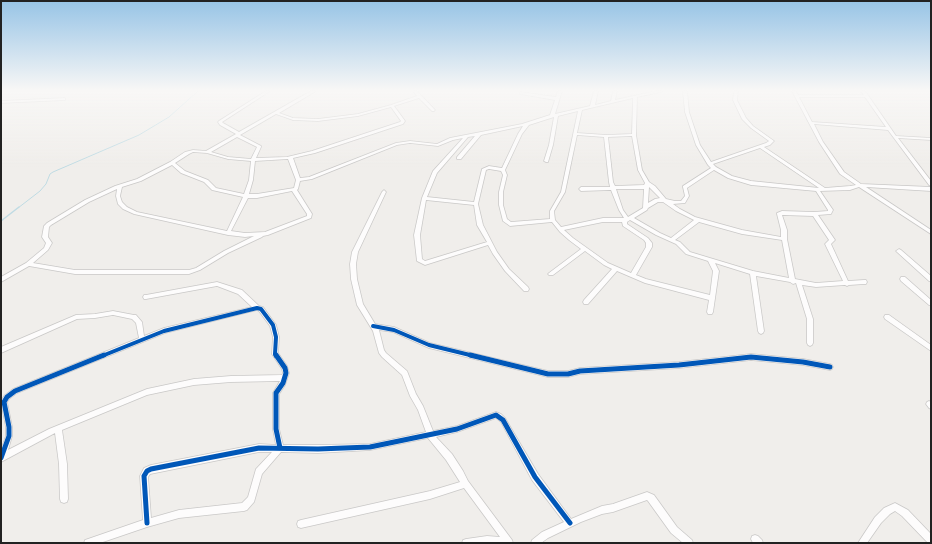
<!DOCTYPE html>
<html>
<head>
<meta charset="utf-8">
<style>
  body { margin:0 }
  #map { position:relative; width:932px; height:544px; overflow:hidden; background:#f0eeeb; font-family:Roboto,sans-serif }
  canvas { display:block }
  .frame { position:absolute; inset:0; border:2px solid #222; pointer-events:none }
</style>
</head>
<body>
<div id="map">
<canvas width="932" height="544"></canvas>
<div class="frame"></div>
</div>
<script>
const context = document.querySelector('canvas').getContext('2d');
context.lineJoin = 'round';
const toPath = rows => new Path2D(rows.map(r => 'M' + r).join(''));
function trace(path, color, width, dash) { context.strokeStyle = color; context.lineWidth = width; context.lineCap = dash ? 'butt' : 'round'; context.setLineDash(dash || []); context.stroke(path); }
function fill(path, color) { context.fillStyle = color; context.fill(path, 'evenodd'); }
trace(toPath([
  [18,208,40,191,46,184,50,174,53,172,139,135,169,117,198,91]
]), '#bfdbe3', 1);
trace(toPath([
  [1,221,19,207]
]), '#bfdbe3', 1.5);
const minor = toPath([
  [266,91,270,91,222,122,223,123,239,132,311,91,316,91,279,113,293,118,318,119,358,114,391,105,417,96,413,91,417,91,435,110,434,111,432,111,419,98,394,106,405,121,403,124,315,153,293,158,300,178,309,177,396,143,410,141,437,144,450,138,522,124,550,115,555,100,520,94,520,92,521,92,556,97,558,91,562,91,555,114,590,106,594,91,598,91,595,105,611,101,613,91,617,91,615,100,656,91,662,91,661,92,637,97,636,135,642,170,649,182,655,186,666,199,675,201,681,201,685,196,683,187,683,186,711,168,708,165,696,145,685,112,683,91,687,91,689,112,700,145,711,162,766,143,769,141,751,128,742,119,733,100,734,91,738,91,737,100,746,118,753,126,774,141,770,145,764,147,825,188,850,186,856,185,840,174,819,142,792,91,796,91,798,95,864,95,861,91,865,91,896,136,931,138,931,140,898,138,931,181,931,186,929,185,888,130,814,124,823,142,844,172,861,184,931,187,931,191,866,187,931,230,931,234,859,187,850,190,820,191,833,210,831,214,818,215,835,240,831,244,848,281,864,280,866,280,867,282,866,284,864,284,849,285,847,286,845,285,816,287,802,285,813,319,813,343,812,345,810,346,808,345,807,343,807,319,796,283,793,284,790,282,756,276,764,331,763,333,761,334,759,333,758,331,750,274,715,263,719,271,713,312,712,314,708,314,707,312,709,300,645,283,617,271,588,304,584,304,583,302,584,300,612,269,604,265,585,251,553,275,549,275,548,274,549,273,581,249,569,240,560,232,552,222,510,226,503,221,499,205,499,192,503,175,501,171,489,169,486,170,478,204,483,225,497,252,509,269,528,287,529,289,528,291,524,291,505,271,493,254,488,245,425,265,417,261,414,235,422,198,433,171,463,138,453,140,438,146,410,143,397,145,312,179,300,181,298,189,297,190,312,214,311,218,268,235,263,236,262,237,228,253,200,270,189,274,75,274,29,266,1,282,1,277,26,263,44,248,46,243,42,237,44,226,47,223,85,200,115,186,137,179,170,162,185,152,193,150,206,151,236,134,220,125,218,122,219,121,266,91],
  [799,97,865,97,886,127,812,122,799,97],
  [633,98,632,134,606,135,577,133,582,110,633,98],
  [391,107,401,121,400,122,312,151,287,157,256,158,261,147,261,146,240,135,276,114,293,120,318,121,358,116,391,107],
  [578,111,561,192,550,211,550,219,511,222,507,219,503,205,503,192,507,175,505,170,522,134,529,125,554,117,549,145,544,161,546,162,548,162,553,145,558,116,578,111],
  [523,126,518,134,502,168,489,166,482,169,474,202,427,197,437,173,468,137,475,136,457,157,457,159,461,159,481,135,523,126],
  [577,135,604,137,609,182,610,187,581,187,579,189,581,191,611,190,619,210,624,218,603,218,561,227,555,220,554,211,565,192,577,135],
  [632,136,638,170,645,183,644,185,615,186,613,182,608,137,632,136],
  [237,137,257,147,251,159,228,157,211,152,237,137],
  [760,148,819,188,751,181,732,176,716,167,713,164,760,148],
  [193,152,207,153,228,159,251,161,249,180,244,194,216,188,208,180,185,171,175,163,189,154,193,152],
  [288,159,296,180,294,188,257,194,249,194,253,180,255,161,288,159],
  [172,165,181,173,204,182,212,190,243,197,227,231,137,212,127,207,122,202,120,196,122,187,141,181,172,165],
  [714,170,728,178,751,185,816,191,828,210,828,211,814,212,782,211,777,213,777,214,781,230,781,237,742,230,695,217,680,209,673,204,685,203,689,196,687,188,714,170],
  [649,187,660,198,655,199,648,203,649,187],
  [117,189,116,196,118,204,123,209,134,214,228,235,245,237,254,236,224,251,196,268,189,270,75,270,33,263,48,250,52,243,48,237,49,227,51,225,89,202,117,189],
  [616,189,644,189,643,208,628,217,623,210,616,189],
  [292,191,307,214,307,216,265,232,245,233,231,231,248,198,257,198,292,191],
  [426,200,474,205,477,225,487,242,425,261,422,259,420,235,426,200],
  [658,202,663,202,676,211,694,220,671,238,660,233,634,218,647,210,648,208,658,202],
  [782,215,813,216,829,240,825,244,843,281,816,283,795,279,787,239,787,230,782,215],
  [630,220,656,235,676,244,686,254,708,261,713,271,710,295,646,279,636,275,652,247,652,243,648,238,627,224,627,222,630,220],
  [603,222,622,222,623,226,644,240,646,243,646,247,631,273,608,263,573,238,564,230,603,222],
  [699,222,742,234,782,240,789,278,753,271,690,252,680,242,675,240,699,222],
  [64,98,65,98,65,100,1,103,1,101,64,98],
  [384,190,386,192,358,252,356,264,357,279,363,304,375,324,394,327,430,343,548,371,568,371,580,368,679,362,751,354,803,359,830,364,832,365,833,367,832,369,830,370,803,365,751,360,679,368,580,374,568,377,548,377,429,348,393,332,379,330,384,350,386,353,407,371,416,394,423,406,433,431,457,426,496,412,501,414,505,418,538,474,571,519,602,506,613,504,647,492,654,495,677,527,692,540,693,543,683,543,671,533,648,501,647,500,613,512,602,514,581,522,548,538,541,543,531,543,532,540,542,532,564,522,532,480,501,422,496,418,457,432,436,437,452,454,463,471,468,481,512,540,513,543,462,543,463,540,466,539,487,536,500,537,464,488,430,499,301,528,298,527,297,524,298,521,301,520,430,491,460,482,446,460,428,438,370,450,318,453,281,452,262,474,254,502,247,510,244,511,179,518,147,527,100,543,84,543,85,540,88,539,143,520,140,476,144,468,151,465,259,444,276,445,273,429,273,393,280,381,231,382,194,385,147,395,62,430,67,464,68,499,67,502,64,503,61,502,60,499,59,464,55,433,1,462,1,450,6,436,6,427,1,401,5,395,13,389,139,338,136,323,132,319,113,315,95,318,77,319,1,353,1,347,76,315,95,314,113,311,134,315,136,315,142,322,144,336,164,328,252,307,238,294,217,286,146,299,144,299,143,297,144,295,146,295,217,282,242,290,259,306,263,307,276,325,279,337,278,353,287,366,289,373,285,385,279,394,279,429,283,445,318,445,370,444,426,432,418,410,410,396,402,375,382,357,379,353,373,331,357,305,351,279,350,264,352,252,382,192,384,190],
  [257,310,259,311,270,326,273,337,272,354,282,369,283,373,282,375,231,376,194,379,147,389,49,429,8,450,12,436,12,427,7,402,9,399,17,393,165,333,257,310],
  [259,452,272,452,256,469,248,497,242,503,179,510,151,518,148,477,150,474,259,452],
  [899,249,901,250,931,276,931,281,929,281,897,252,896,251,899,249],
  [901,277,905,277,931,300,931,305,929,305,901,281,900,279,901,277],
  [885,315,889,315,931,345,931,351,885,319,884,317,885,315],
  [929,401,931,402,931,409,929,408,926,404,927,402,929,401],
  [895,503,908,510,931,534,931,543,928,543,902,516,895,511,890,514,881,523,867,543,858,543,875,517,884,508,895,503],
  [755,535,758,536,762,540,763,543,753,543,751,539,752,536,755,535]
]);
trace(minor, '#c9c8c7', 1.5);
fill(minor, '#fdfcfc');
trace(toPath([
  [373,326,394,330,429,345,474,356],
  [102,356,164,331,257,308,261,309,273,325,276,337,275,354,276,356]
]), '#0057b8', 4);
trace(toPath([
  [276,355,285,368,286,373,283,383,276,393,276,429,280,448],
  [470,355,548,374,568,374,580,371,679,365,751,357,803,362,830,367],
  [1,458,9,436,9,427,4,402,7,397,15,391,104,355],
  [147,523,144,476,147,471,151,469,259,448,318,449,370,447,457,429,496,415,503,420,535,477,570,523]
]), '#0057b8', 5);
const sky = context.createLinearGradient(0, 0, 0, 167);
sky.addColorStop(0, '#97c4e6');
sky.addColorStop(0.54, '#f8f7f6');
sky.addColorStop(1, '#f8f7f600');
context.fillStyle = sky;
context.fillRect(0, 0, 932, 167);
</script>
</body>
</html>
